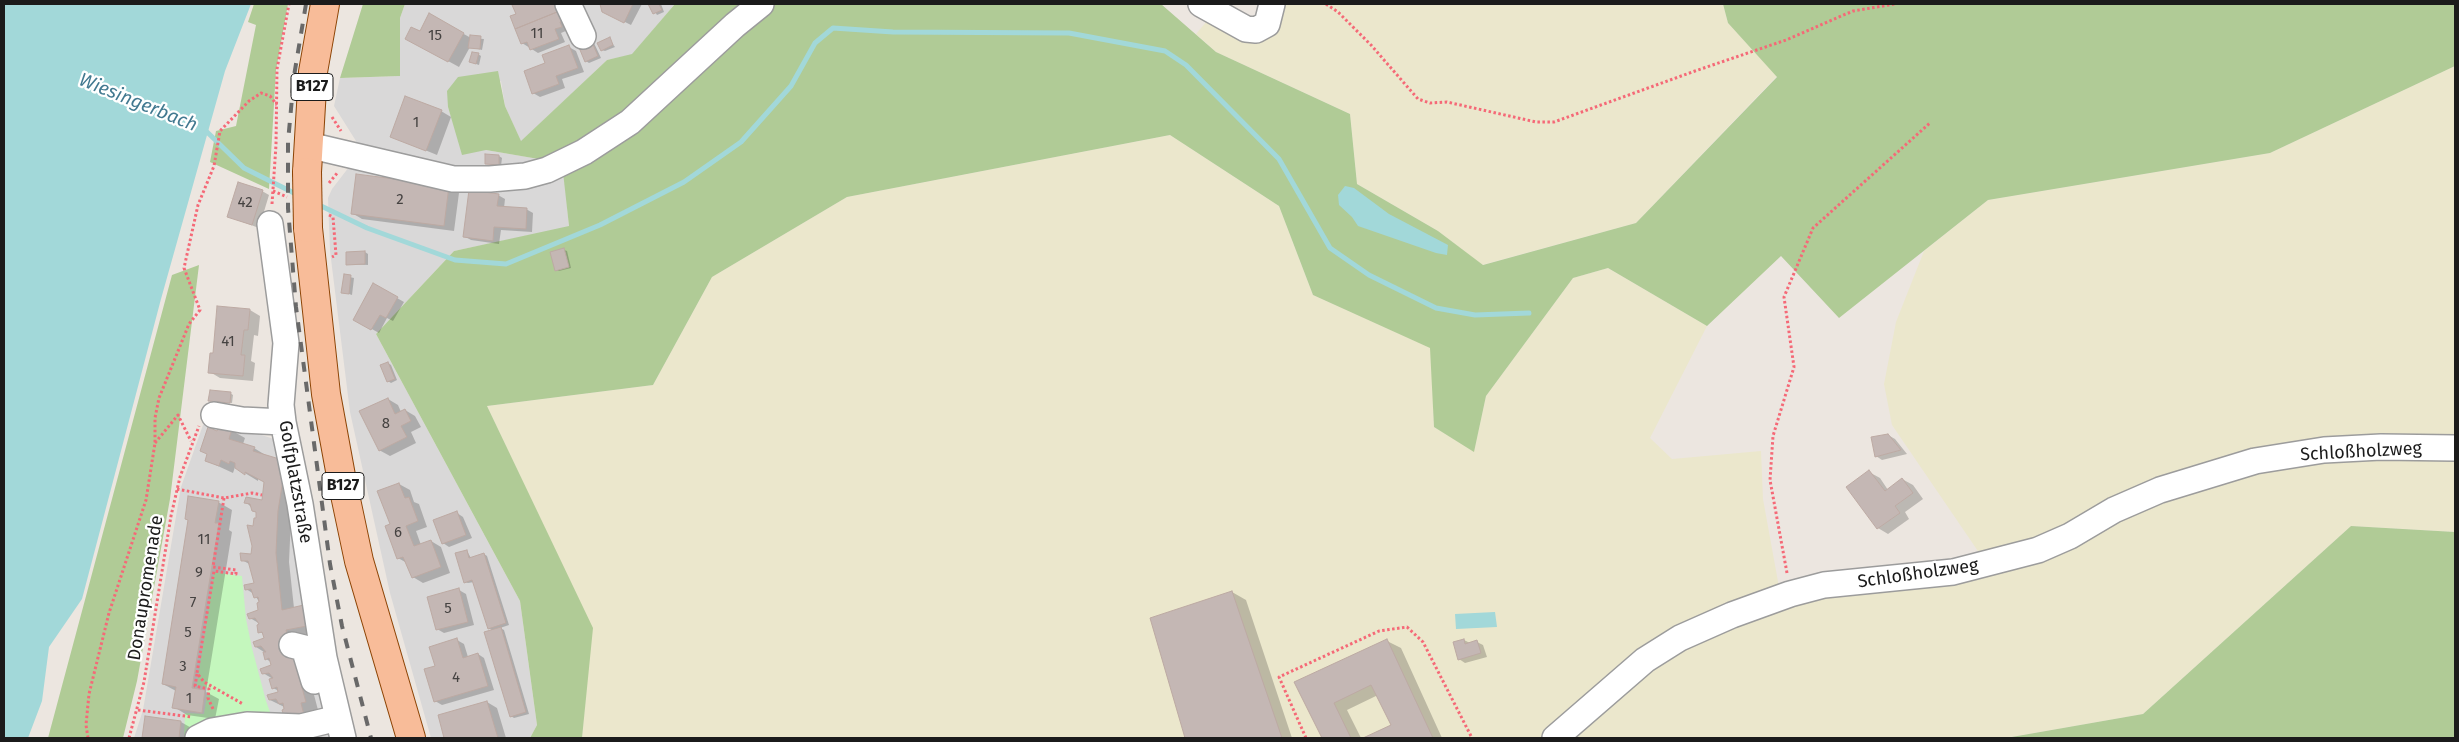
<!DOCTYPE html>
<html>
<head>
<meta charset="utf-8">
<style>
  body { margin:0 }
  #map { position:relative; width:2459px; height:742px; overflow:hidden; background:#ece6e0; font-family:"Fira Sans",sans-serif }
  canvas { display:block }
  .frame { position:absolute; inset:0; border:5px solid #1b1b1b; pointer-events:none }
</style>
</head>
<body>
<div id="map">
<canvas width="2459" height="742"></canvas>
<div class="frame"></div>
</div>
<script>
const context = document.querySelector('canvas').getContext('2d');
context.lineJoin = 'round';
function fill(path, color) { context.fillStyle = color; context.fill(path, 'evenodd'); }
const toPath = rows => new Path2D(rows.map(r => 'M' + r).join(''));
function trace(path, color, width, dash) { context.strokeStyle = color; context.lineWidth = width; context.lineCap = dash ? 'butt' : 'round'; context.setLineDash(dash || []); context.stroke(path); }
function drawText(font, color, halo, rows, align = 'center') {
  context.font = font + ' "Fira Sans",sans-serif'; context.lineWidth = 4.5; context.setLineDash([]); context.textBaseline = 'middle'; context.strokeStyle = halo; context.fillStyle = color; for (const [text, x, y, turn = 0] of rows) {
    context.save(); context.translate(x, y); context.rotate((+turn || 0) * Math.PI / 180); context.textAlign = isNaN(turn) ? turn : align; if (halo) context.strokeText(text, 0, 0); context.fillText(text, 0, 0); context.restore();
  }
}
fill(toPath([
  [405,4,675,4,632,55,607,60,521,142,505,106,501,81,448,107,455,128,486,150,563,163,569,227,454,251,376,334,520,601,537,725,530,738,431,738,390,593,350,412,330,251,328,198,332,189,349,167,356,141,334,106,340,78,400,76,400,18],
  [213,419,286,443,331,738,134,738,143,710,181,487,203,425]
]), '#d9d8d8');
fill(toPath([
  [1281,4,1723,4,1728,23,1777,76,1636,223,1482,265,1438,231,1357,184,1350,114,1216,52,1196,34,1207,21,1240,36],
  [2455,66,2455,440,2323,443,2036,544,1982,557,1892,425,1884,384,1896,322,1924,251,1988,200,2270,153],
  [1170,135,1279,206,1313,295,1431,348,1434,427,1474,451,1486,396,1573,278,1608,268,1707,326,1650,438,1672,459,1761,451,1763,499,1779,587,1604,686,1542,738,582,738,592,628,487,406,653,385,712,277,847,197],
  [2455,454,2455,532,2351,526,2143,714,2006,738,1564,738,1686,640,1787,600,1966,574,2135,509,2278,463]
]), '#ebe7cc');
fill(toPath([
  [254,4,288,4,276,70,269,189,210,162,216,131,236,126,256,25,248,22],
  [363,4,405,4,400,18,400,76,340,78],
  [675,4,1161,4,1216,52,1350,114,1357,184,1438,231,1483,265,1636,223,1777,77,1728,23,1723,4,2455,4,2455,66,2270,153,1988,200,1839,318,1781,256,1707,326,1608,268,1573,278,1486,396,1474,452,1434,427,1430,348,1313,295,1279,206,1170,135,847,197,712,277,653,385,487,406,593,628,582,738,530,738,537,725,520,601,376,334,454,251,569,226,562,163,486,150,462,155,448,107,447,91,458,77,498,71,505,106,521,141,607,60,632,54],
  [199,265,170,499,137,681,123,738,48,738,172,275],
  [2351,526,2455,532,2455,738,2006,738,2143,714]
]), '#b0cb96');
fill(toPath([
  [214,572,242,576,246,619,252,648,266,701,274,723,184,738,185,713,204,714,208,688,197,685]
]), '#c4f7bd');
fill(toPath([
  [4,4,251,4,225,71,161,299,82,599,49,647,42,701,28,738,4,738],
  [1345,186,1354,188,1389,214,1448,245,1447,255,1436,253,1358,226,1352,217,1339,205,1338,195],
  [1495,612,1497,627,1456,629,1455,614]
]), '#a2d8d9');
fill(toPath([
  [519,4,561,4,568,30,561,33,565,42,538,53,522,43,514,6],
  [601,4,642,4,631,25,603,11],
  [650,4,661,4,664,12,657,15],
  [430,15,471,38,484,39,482,50,470,47,459,67,417,44],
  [609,39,615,47,605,51,602,50],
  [591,41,594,43,601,58,589,63,586,61],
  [569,47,576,51,584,72,562,79,565,88,540,97,533,93,547,64],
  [478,54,481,56,479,65,470,62],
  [441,111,451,117,437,155,391,136],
  [499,156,502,158,501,166,486,163],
  [449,187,459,193,454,231,362,219,352,213],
  [262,191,269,195,259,228,229,217],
  [498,195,505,199,504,208,526,209,533,213,532,232,501,230,499,244,471,240,464,236],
  [564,250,567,251,571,268,559,271,556,270],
  [365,252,368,254,368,265,348,264],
  [345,276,354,278,352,295,343,292],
  [374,285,404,302,393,321,387,318,379,333,354,319],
  [250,310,260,316,258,336,254,335,251,361,255,363,253,381,220,378,210,372,214,355],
  [388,363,391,365,397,380,391,383,388,381],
  [230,393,233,395,232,403,210,400],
  [388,399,398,405,401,412,405,410,415,416,421,427,411,432,416,443,390,456,379,450],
  [222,425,245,438,243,444,254,448,267,456,286,462,291,519,289,562,294,608,325,632,299,638,318,710,314,711,317,723,270,700,281,692,273,688,273,679,263,673,272,666,271,662,266,659,264,652,256,647,265,639,264,634,260,632,262,625,250,618,260,611,260,603,254,594,246,589,256,584,251,565,242,560,253,556,254,527,257,513,246,502,263,501,265,482,258,478,258,481,235,467,233,473,207,461],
  [1888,435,1895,439,1907,454,1882,460,1876,456],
  [1869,472,1880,478,1888,490,1902,479,1913,485,1923,499,1905,512,1909,519,1888,534,1878,528],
  [399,484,410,490,414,502,419,504,427,527,416,531,421,545,431,541,441,547,450,573,423,583,413,577,407,563,398,558],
  [218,502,232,510,229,530,232,532,206,692,219,699,215,719,187,715,174,707,176,691,163,684],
  [457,513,463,517,472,538,449,547,443,543],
  [467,551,471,558,484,554,487,556,509,625,500,628,504,630,529,714,514,718,511,716,493,631,489,628,474,582,468,583,465,582],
  [459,590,466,594,474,625,444,633,437,629],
  [1232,592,1246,600,1292,738,1186,738,1152,618],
  [457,640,464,644,468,657,478,654,484,658,494,690,442,705,435,701,436,667],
  [1464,640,1470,643,1477,642,1483,645,1487,657,1465,663,1459,659],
  [1387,641,1401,648,1442,738,1366,738,1392,725,1378,695,1347,710,1361,738,1323,738,1296,682],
  [487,702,497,708,506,738,446,738,439,716],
  [146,718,181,722,195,730,194,738,143,738]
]), '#0003');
trace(toPath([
  [204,129,244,168,298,195],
  [317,204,367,228,455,260,506,264,600,225,684,182,741,142,791,86,815,43,833,28,893,32,1069,33,1165,51,1186,65,1279,159,1330,248,1369,275,1436,308,1475,315,1529,313]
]), '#a2d8d9', 5);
const building = toPath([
  [516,4,559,4,562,10,515,29,510,16,516,14,512,5,516,4],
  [600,4,633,4,624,23,602,12,600,4],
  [648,4,659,4,662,10,653,14,648,4],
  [562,10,566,20,560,22,562,27,555,29,559,39,530,50,527,42,521,44,515,29,562,10],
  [429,13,464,33,448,62,405,39,411,27,420,31,429,13],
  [470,35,481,36,480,49,468,48,470,35],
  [610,37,613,45,601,51,597,43,610,37],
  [591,40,598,56,585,62,578,45,591,40],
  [569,45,578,68,556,76,559,84,532,94,524,71,545,63,542,55,569,45],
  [472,52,479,53,476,64,469,62,472,52],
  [405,96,442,110,426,151,390,137,405,96],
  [485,154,499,155,499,165,485,164,485,154],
  [356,174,449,186,444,226,351,214,356,174],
  [238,182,263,190,252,225,227,217,238,182],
  [469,190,499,194,497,206,527,208,526,229,494,227,493,241,463,237,469,190],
  [564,248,569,267,555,271,550,252,564,248],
  [365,251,365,264,346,265,346,252,365,251],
  [344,274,351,275,349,294,341,293,344,274],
  [373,283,398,297,386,318,380,315,371,330,353,320,373,283],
  [217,306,250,309,248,330,244,330,241,355,245,355,243,376,208,373,210,353,213,353,217,306],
  [388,362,395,379,387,382,380,365,388,362],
  [210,390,231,392,230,403,208,401,210,390],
  [388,398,395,414,405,409,411,421,401,426,407,437,379,451,359,411,388,398],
  [221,423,232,429,229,439,255,447,253,451,286,461,278,511,276,553,282,610,308,604,312,625,286,630,306,702,301,703,304,715,285,720,282,710,284,709,283,703,279,704,276,699,269,700,267,695,278,692,277,687,272,689,269,679,273,678,269,673,262,674,260,669,271,665,269,658,265,660,263,652,266,652,261,646,255,647,253,642,264,638,262,632,258,633,257,625,259,624,255,618,249,619,247,614,258,610,257,603,259,602,258,597,254,598,251,589,245,590,244,585,254,583,248,561,241,561,240,553,251,554,252,546,247,525,253,526,254,518,256,518,256,512,252,511,250,504,244,503,246,497,262,500,264,482,245,472,245,475,235,468,235,463,230,461,229,464,221,460,219,466,205,461,207,454,200,451,208,427,217,431,221,423],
  [1888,434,1901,450,1875,457,1871,437,1888,434],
  [1869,470,1885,491,1902,478,1913,493,1895,506,1900,513,1877,529,1846,487,1869,470],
  [399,483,405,498,409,497,418,521,406,526,414,546,431,540,441,567,412,578,403,557,397,559,385,526,390,524,377,491,399,483],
  [188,496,219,501,215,523,219,523,192,688,205,690,202,713,172,708,176,687,162,684,188,520,185,519,188,496],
  [457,511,466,535,442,544,433,520,457,511],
  [467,550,469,558,484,553,506,623,488,629,472,580,464,583,455,553,467,550],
  [459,588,468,622,436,630,427,597,459,588],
  [1232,591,1282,738,1185,738,1150,618,1232,591],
  [501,627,526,712,510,717,484,632,501,627],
  [457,638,463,658,478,653,488,686,434,702,424,669,435,666,429,647,457,638],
  [1387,639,1433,738,1363,738,1391,725,1371,685,1334,703,1351,738,1322,738,1294,682,1387,639],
  [1464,639,1465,644,1477,640,1481,653,1458,660,1453,642,1464,639],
  [487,701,498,738,444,738,438,715,487,701],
  [145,716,181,721,179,738,142,738,145,716]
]);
fill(building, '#c4b7b4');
trace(building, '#bdaaa3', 1);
const minor = toPath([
  [568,4,583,36],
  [1201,4,1246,29,1256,30,1267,24,1272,4],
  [308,145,453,179,490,179,525,176,547,170,584,152,630,122,735,25,761,4],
  [270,224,286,343,281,405,283,422,300,504,324,658,343,738],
  [214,415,242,420,283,422],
  [292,645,304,648,314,681],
  [198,738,212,731,247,725,301,727,338,718],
  [1555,738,1645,660,1680,638,1732,615,1790,594,1824,585,1953,572,2038,550,2070,536,2114,510,2160,490,2255,461,2324,450,2381,447,2455,448]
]);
const major = toPath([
  [307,172,313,72,325,4],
  [308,228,326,394,341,476,359,561,411,738]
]);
trace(minor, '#9c9c9c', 28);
trace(major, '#8d4405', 30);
trace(toPath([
  [1326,4,1338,12,1371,45,1418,99,1430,103,1447,102,1536,122,1554,122,1695,71,1786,40,1853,11,1895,4],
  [332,117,341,131],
  [329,183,338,172],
  [273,191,287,197],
  [272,204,276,145,277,69,289,4],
  [329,215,333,217,336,255,332,257],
  [155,443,178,415,191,441],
  [177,489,224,498,252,493,262,495],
  [224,498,213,567,236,570,236,574,214,571,197,673,204,682,243,704],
  [1787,573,1770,480,1773,436,1794,367,1784,297,1813,228,1931,122],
  [197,674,195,686,209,689,208,698,214,711],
  [138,710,192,717],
  [88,738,86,725,89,694,109,613,146,500,155,443,155,418,159,398,189,324,200,310,184,268,198,205,214,166,220,131,249,101,261,93,270,96,277,105],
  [129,738,144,682,171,516,180,477,199,426],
  [1306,738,1279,677,1379,631,1407,627,1423,642,1472,738]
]), '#f56977', 3, [2.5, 2.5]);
trace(minor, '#fff', 25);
trace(major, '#f8bc99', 28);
trace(toPath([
  [306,4,294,76,288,142,288,208,296,307,330,564,342,626,371,738]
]), '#696969', 4, [10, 10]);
const majorBridge = toPath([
  [307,172,308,228]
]);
trace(majorBridge, '#8d4405', 30, []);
trace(majorBridge, '#f8bc99', 28);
drawText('15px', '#454241', null, [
  ["11",537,34],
  ["15",435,36],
  ["1",416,123],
  ["2",400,200],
  ["42",245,203],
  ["41",228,342],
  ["8",386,424],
  ["6",398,533],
  ["11",204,540],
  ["9",199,573],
  ["7",193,603],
  ["5",448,609],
  ["5",188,633],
  ["3",183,667],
  ["4",456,678],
  ["1",189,699]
]);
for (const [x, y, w] of [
  [312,87,42],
  [343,486,42]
]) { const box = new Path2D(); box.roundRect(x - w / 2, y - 13.5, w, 27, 4); context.fillStyle = '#fff'; context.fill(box); trace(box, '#1b1b1b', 1); }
drawText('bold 16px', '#1b1b1b', null, [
  ["B127",312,87],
  ["B127",343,486]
]);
drawText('18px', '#1b1b1b', '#fff', [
  ["Schloßholzweg",2361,452,-3],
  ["Golfplatzstraße",295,482,80],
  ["Schloßholzweg",1918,574,-8],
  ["Donaupromenade",146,588,-81]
]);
drawText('italic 19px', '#427990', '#fff', [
  ["Wiesingerbach",138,103,22]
]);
</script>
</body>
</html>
